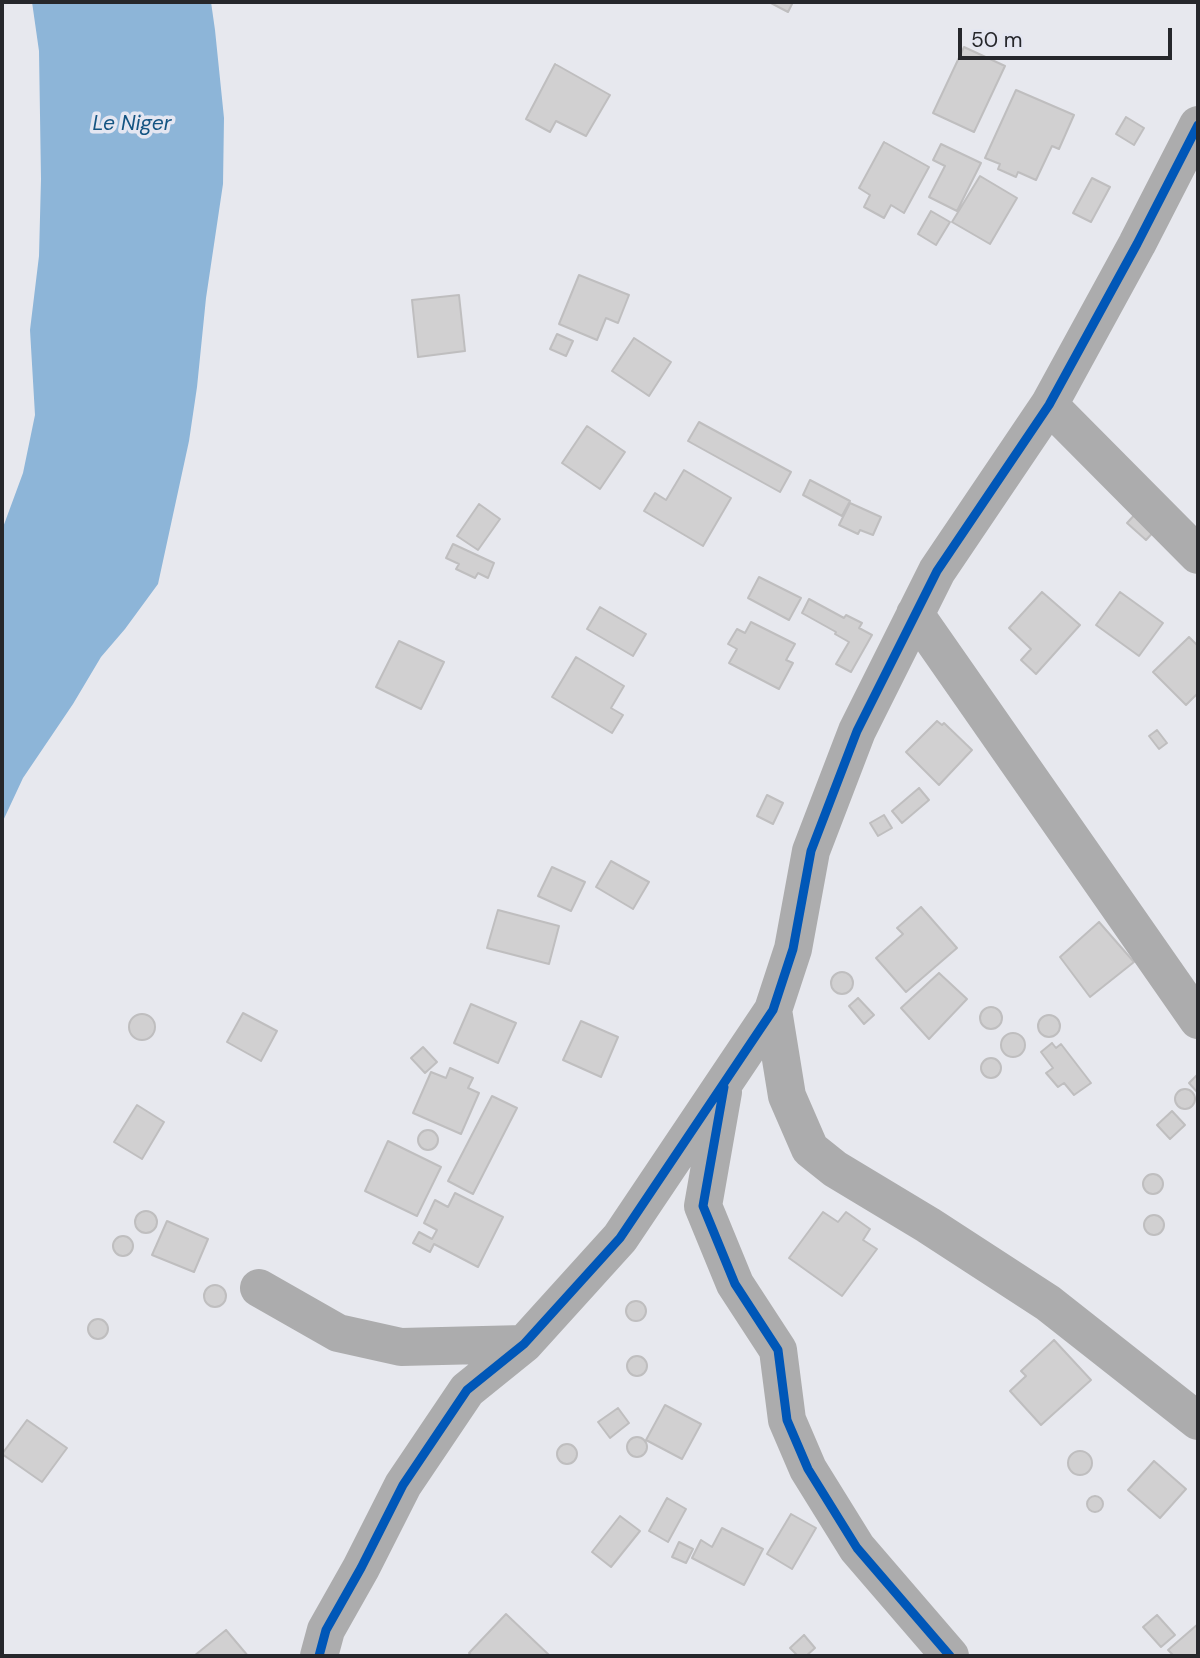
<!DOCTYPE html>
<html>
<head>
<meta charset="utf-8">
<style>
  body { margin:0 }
  #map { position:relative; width:1200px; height:1658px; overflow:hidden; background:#e7e8ee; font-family:"DM Sans",sans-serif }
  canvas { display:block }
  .frame { position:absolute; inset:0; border:4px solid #26272b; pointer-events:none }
  .scale { position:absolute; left:958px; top:28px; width:214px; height:32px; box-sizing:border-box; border:4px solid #26272b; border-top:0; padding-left:9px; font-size:21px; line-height:24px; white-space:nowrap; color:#26272b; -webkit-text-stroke:5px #e4e6f1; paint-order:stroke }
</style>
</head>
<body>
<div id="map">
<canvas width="1200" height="1658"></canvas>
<div class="frame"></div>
<div class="scale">50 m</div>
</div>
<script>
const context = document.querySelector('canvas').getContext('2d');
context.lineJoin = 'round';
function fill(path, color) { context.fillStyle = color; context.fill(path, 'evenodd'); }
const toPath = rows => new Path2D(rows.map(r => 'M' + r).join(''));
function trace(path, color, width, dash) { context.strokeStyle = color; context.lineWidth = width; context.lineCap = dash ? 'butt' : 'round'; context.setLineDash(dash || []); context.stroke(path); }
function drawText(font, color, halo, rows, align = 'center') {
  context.font = font + ' "DM Sans",sans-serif'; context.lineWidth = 7; context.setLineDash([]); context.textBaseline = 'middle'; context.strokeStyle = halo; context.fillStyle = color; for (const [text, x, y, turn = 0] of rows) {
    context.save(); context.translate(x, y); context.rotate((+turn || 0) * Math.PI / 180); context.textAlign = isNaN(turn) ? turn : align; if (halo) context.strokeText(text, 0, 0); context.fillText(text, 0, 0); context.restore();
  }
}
fill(toPath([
  [32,2,211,2,215,30,224,118,223,184,206,298,197,387,189,441,158,584,125,629,101,657,73,704,23,778,2,823,2,530,23,473,35,415,30,330,39,256,41,179,39,51]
]), '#8db5d8');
const building = toPath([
  [769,2,793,2,788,12,769,2],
  [964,47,1005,66,974,132,933,113,964,47],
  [555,64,610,95,586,136,556,121,550,132,526,119,555,64],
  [1016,90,1074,115,1059,149,1052,146,1036,180,1018,172,1016,177,998,169,1000,164,985,158,1016,90],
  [1126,117,1144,128,1134,145,1116,134,1126,117],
  [884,142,929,167,904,213,891,205,884,218,864,207,870,195,859,188,884,142],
  [941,144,981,163,957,211,929,197,945,166,933,160,941,144],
  [980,176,1017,198,990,244,952,222,980,176],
  [1092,178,1110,187,1091,222,1073,213,1092,178],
  [931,211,950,222,936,245,918,234,931,211],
  [579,275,629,295,618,323,606,318,597,340,559,324,579,275],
  [459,295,465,351,418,357,412,300,459,295],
  [557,334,573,341,566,356,550,349,557,334],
  [634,338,671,362,649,396,612,371,634,338],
  [699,422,791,472,780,492,688,441,699,422],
  [587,426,625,452,600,489,562,463,587,426],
  [684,470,731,498,703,546,644,511,655,493,666,500,684,470],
  [810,480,850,501,842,516,803,495,810,480],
  [850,503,881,517,873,535,860,530,858,534,839,525,850,503],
  [479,504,500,519,478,550,457,536,479,504],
  [1139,510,1158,527,1146,540,1127,523,1139,510],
  [453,544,494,563,488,578,478,573,475,578,456,569,459,564,446,558,453,544],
  [759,577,801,598,789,620,748,598,759,577],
  [1042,592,1080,625,1036,674,1021,660,1031,649,1009,628,1042,592],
  [1120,592,1163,623,1139,656,1096,625,1120,592],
  [809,599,844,618,846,615,862,623,859,628,872,635,851,672,836,664,849,642,835,634,836,632,802,613,809,599],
  [600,607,646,634,633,656,587,629,600,607],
  [751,622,795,644,786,660,793,663,779,689,729,663,737,649,728,644,737,629,745,633,751,622],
  [1189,637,1198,646,1198,693,1186,705,1153,672,1189,637],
  [399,641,444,662,421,709,376,687,399,641],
  [576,657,624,686,611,708,623,715,612,733,552,697,576,657],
  [937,721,942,725,944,723,972,750,939,785,906,752,937,721],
  [1157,730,1167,743,1159,749,1149,736,1157,730],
  [919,788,929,800,902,823,892,811,919,788],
  [767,795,783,803,773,824,757,816,767,795],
  [884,815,892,828,878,836,870,823,884,815],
  [611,861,649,882,633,909,596,887,611,861],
  [552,867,585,882,571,911,538,896,552,867],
  [921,907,957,948,906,992,876,958,903,934,897,928,921,907],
  [498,910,559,926,549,964,487,948,498,910],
  [1099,922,1134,962,1090,997,1060,957,1099,922],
  '831 983a11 11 0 1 1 22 0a11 11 0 1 1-22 0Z',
  [939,973,967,999,929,1039,901,1008,939,973],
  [858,998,874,1015,864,1024,849,1006,858,998],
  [471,1004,516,1023,498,1063,454,1043,471,1004],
  '980 1018a11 11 0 1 1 22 0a11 11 0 1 1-22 0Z',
  [243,1013,277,1031,261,1061,227,1042,243,1013],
  '129 1027a13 13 0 1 1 26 0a13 13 0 1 1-26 0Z',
  '1038 1026a11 11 0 1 1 22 0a11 11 0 1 1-22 0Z',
  [581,1021,618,1037,601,1077,563,1060,581,1021],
  '1001 1045a12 12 0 1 1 24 0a12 12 0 1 1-24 0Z',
  [1052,1043,1056,1048,1061,1044,1091,1083,1074,1095,1064,1083,1058,1087,1046,1073,1053,1068,1041,1052,1052,1043],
  [423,1047,437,1062,425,1073,411,1058,423,1047],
  '981 1068a10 10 0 1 1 20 0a10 10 0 1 1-20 0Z',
  [450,1068,473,1078,468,1088,479,1093,461,1134,413,1113,431,1072,446,1078,450,1068],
  [1198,1074,1198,1093,1189,1083,1198,1074],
  '1175 1099a10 10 0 1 1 20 0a10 10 0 1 1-20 0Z',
  [492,1096,517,1108,473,1194,448,1181,492,1096],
  [137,1105,164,1122,142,1159,114,1142,137,1105],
  [1172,1111,1185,1125,1170,1139,1157,1125,1172,1111],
  '418 1140a10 10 0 1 1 20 0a10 10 0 1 1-20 0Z',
  [388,1141,441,1167,417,1216,365,1191,388,1141],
  '1143 1184a10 10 0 1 1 20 0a10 10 0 1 1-20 0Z',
  [455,1193,503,1217,478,1267,434,1244,430,1252,413,1243,419,1232,432,1239,437,1230,424,1223,435,1200,448,1207,455,1193],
  '135 1222a11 11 0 1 1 22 0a11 11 0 1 1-22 0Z',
  [823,1212,838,1222,846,1212,870,1229,863,1240,877,1249,842,1296,789,1258,823,1212],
  '1144 1225a10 10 0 1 1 20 0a10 10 0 1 1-20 0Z',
  [167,1221,208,1239,194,1272,152,1255,167,1221],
  '113 1246a10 10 0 1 1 20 0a10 10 0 1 1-20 0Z',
  '204 1296a11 11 0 1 1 22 0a11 11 0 1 1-22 0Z',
  '626 1311a10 10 0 1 1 20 0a10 10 0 1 1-20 0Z',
  '88 1329a10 10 0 1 1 20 0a10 10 0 1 1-20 0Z',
  [1054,1340,1091,1380,1041,1425,1010,1391,1026,1376,1021,1371,1054,1340],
  '627 1366a10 10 0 1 1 20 0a10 10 0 1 1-20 0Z',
  [665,1405,701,1424,682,1459,646,1440,665,1405],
  [618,1408,629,1423,610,1438,598,1422,618,1408],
  [27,1420,67,1448,42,1482,2,1454,27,1420],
  '627 1447a10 10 0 1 1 20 0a10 10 0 1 1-20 0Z',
  '557 1454a10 10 0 1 1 20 0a10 10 0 1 1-20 0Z',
  '1068 1463a12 12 0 1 1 24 0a12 12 0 1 1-24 0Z',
  [1154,1461,1186,1489,1160,1518,1128,1490,1154,1461],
  '1087 1504a8 8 0 1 1 16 0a8 8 0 1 1-16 0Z',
  [667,1498,686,1509,668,1542,649,1531,667,1498],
  [791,1514,816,1528,792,1569,767,1554,791,1514],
  [620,1516,640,1531,611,1567,592,1552,620,1516],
  [722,1528,763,1549,744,1585,692,1558,701,1540,712,1547,722,1528],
  [679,1542,693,1549,686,1563,672,1557,679,1542],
  [506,1614,549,1655,548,1656,472,1656,469,1653,506,1614],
  [1157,1615,1175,1635,1161,1647,1143,1627,1157,1615],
  [1198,1624,1198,1656,1174,1656,1168,1650,1198,1624],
  [226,1630,248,1656,194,1656,226,1630],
  [804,1635,815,1648,806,1656,798,1656,790,1648,804,1635]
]);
fill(building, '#d1d0d1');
trace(building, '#bfbebf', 2);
trace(toPath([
  [1049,405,1198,555],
  [915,614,1198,1020],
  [773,1010,787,1096,810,1149,835,1169,928,1225,1048,1303,1198,1421],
  [723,1092,703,1206,735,1284,778,1350,787,1420,808,1469,857,1548,950,1656],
  [259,1288,338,1333,401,1347,524,1344],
  [319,1656,326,1630,361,1568,403,1485,467,1390,524,1344,620,1238,773,1010,793,949,811,851,857,731,937,571,1049,405,1137,244,1198,125]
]), '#acacad', 38);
trace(toPath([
  [724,1087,703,1206,735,1284,778,1350,787,1420,808,1469,857,1548,950,1656],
  [319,1656,326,1630,361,1568,403,1485,467,1390,524,1344,620,1238,773,1010,793,949,811,851,857,731,937,571,1049,405,1137,244,1198,125]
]), '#0057b8', 9);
drawText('italic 21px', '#145482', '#e4e6f1', [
  ["Le Niger",132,124]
]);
</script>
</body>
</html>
